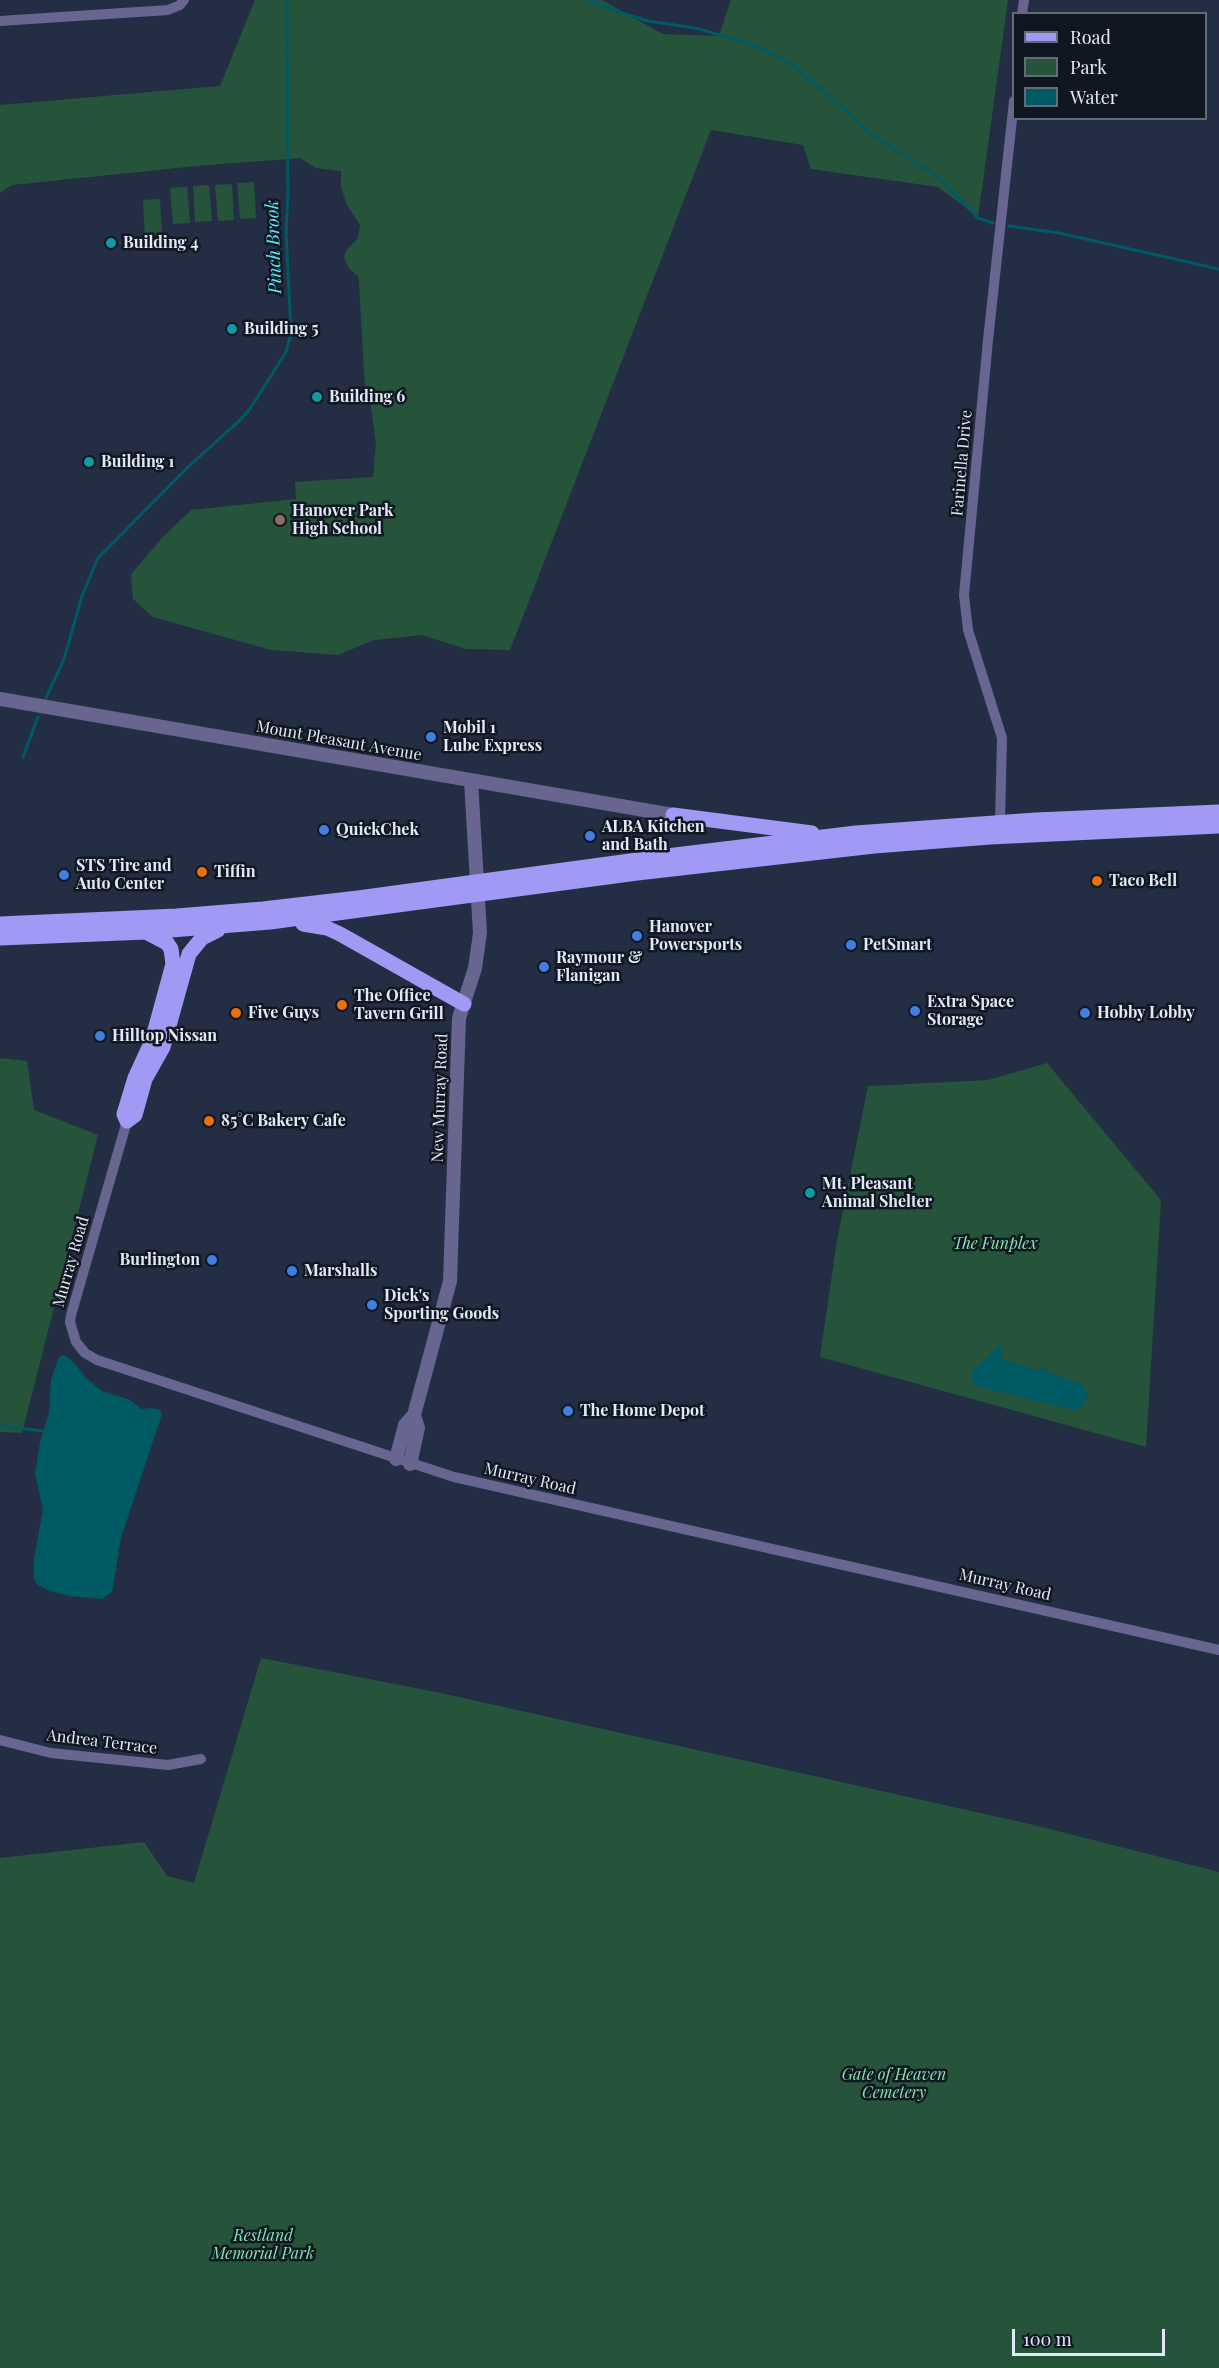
<!DOCTYPE html>
<html>
<head>
<meta charset="utf-8">
<style>
  body { margin:0 }
  #map { position:relative; width:1219px; height:2368px; overflow:hidden; background:#232e45; font-family:"Playfair Display",serif }
  canvas { display:block }
  .legend { position:absolute; left:1012px; top:12px; width:195px; height:108px; box-sizing:border-box; background:#111721; border:2px solid #646b77; margin:0; padding:8px 10px; list-style:none; font-size:18px; color:#e1e9f8 }
  .legend li { display:flex; align-items:center; gap:12px; height:30px }
  .legend b { width:30px; border:2px solid #646b77 }
  .scale { position:absolute; left:1012px; top:2329px; width:153px; height:27px; box-sizing:border-box; border:3px solid #e1e9f8; border-top:0; padding-left:8px; font-size:18px; line-height:21px; white-space:nowrap; color:#e1e9f8; -webkit-text-stroke:4px #111721; paint-order:stroke }
</style>
</head>
<body>
<div id="map">
<canvas width="1219" height="2368"></canvas>
<ul class="legend">
<li><b style="height:8px;background:#a19af4"></b>Road</li>
<li><b style="height:16px;background:#25543b"></b>Park</li>
<li><b style="height:16px;background:#005a63"></b>Water</li>
</ul>
<div class="scale">100 m</div>
</div>
<script>
const context = document.querySelector('canvas').getContext('2d');
context.lineJoin = 'round';
function fill(path, color) { context.fillStyle = color; context.fill(path, 'evenodd'); }
const toPath = rows => new Path2D(rows.map(r => 'M' + r).join(''));
function trace(path, color, width, dash) { context.strokeStyle = color; context.lineWidth = width; context.lineCap = dash ? 'butt' : 'round'; context.setLineDash(dash || []); context.stroke(path); }
function drawText(font, color, halo, rows, align = 'center') {
  context.font = font + ' "Playfair Display",serif'; context.lineWidth = 5; context.setLineDash([]); context.textBaseline = 'middle'; context.strokeStyle = halo; context.fillStyle = color; for (const [text, x, y, turn = 0] of rows) {
    context.save(); context.translate(x, y); context.rotate((+turn || 0) * Math.PI / 180); context.textAlign = isNaN(turn) ? turn : align; if (halo) context.strokeText(text, 0, 0); context.fillText(text, 0, 0); context.restore();
  }
}
fill(toPath([
  [255,0,602,0,663,34,719,36,731,0,1008,0,978,217,938,187,811,169,803,145,711,130,510,650,466,649,422,635,374,640,338,655,271,650,153,617,133,599,131,574,162,538,191,510,296,499,295,482,373,477,376,443,369,392,365,389,359,282,358,276,349,269,344,258,346,251,358,238,360,225,347,205,341,187,341,171,316,168,300,158,197,166,12,185,0,193,0,105,220,86],
  [254,182,256,218,240,219,237,183],
  [232,184,234,220,218,221,215,185],
  [209,185,212,221,195,222,193,186],
  [187,187,190,223,173,224,170,188],
  [160,199,162,235,145,237,143,200],
  [0,1058,27,1061,34,1110,98,1135,22,1433,0,1432],
  [1047,1063,1161,1200,1146,1447,820,1357,837,1240,868,1086,988,1080],
  [261,1658,441,1693,1034,1825,1219,1872,1219,2368,0,2368,0,1858,144,1842,167,1876,194,1883]
]), '#25543b');
fill(toPath([
  [1000,1345,1002,1353,1001,1359,1036,1370,1044,1367,1048,1372,1081,1384,1086,1390,1087,1399,1082,1407,1074,1410,977,1386,971,1380,971,1372],
  [64,1355,74,1362,85,1377,102,1391,130,1400,142,1409,152,1408,160,1410,162,1414,121,1538,113,1588,111,1593,102,1599,70,1596,49,1591,37,1584,34,1579,34,1559,43,1509,35,1474,40,1442,49,1413,51,1379,59,1357]
]), '#005a63');
trace(toPath([
  [589,0,610,9,648,21,695,28,749,43,789,62,836,102,868,132,937,176,978,218,993,223],
  [1009,226,1059,233,1219,269],
  [46,698,64,659,82,596,98,558,189,466,238,422,250,409,286,352,291,333,286,231,288,195,287,0],
  [23,757,38,717],
  [0,1426,43,1431]
]), '#005a63', 3);
trace(toPath([
  [1022,14,1024,0],
  [0,21,168,10,180,5,184,0],
  [1000,822,1002,738,968,630,964,595,988,340,1014,101],
  [127,1121,71,1315,70,1322,76,1342,85,1353,97,1360,454,1477,1219,1650],
  [0,1740,51,1753,168,1765,201,1759]
]), '#686591', 10);
trace(toPath([
  [0,699,673,815],
  [396,1459,405,1425,414,1415],
  [410,1464,418,1428,414,1415,450,1281,459,1018,475,968,480,933,471,781]
]), '#686591', 14);
trace(toPath([
  [673,815,812,833],
  [0,924,177,916,263,909,358,898,667,856,856,833,1036,820,1219,812],
  [303,924,327,928,340,934,464,1004],
  [146,932,167,943,171,949,173,964,152,1041,135,1078,124,1114,127,1121,135,1115,145,1079,163,1047,189,954,202,938,218,930],
  [0,938,146,932,270,922,637,873,874,846,990,837,1219,826]
]), '#a19af4', 15);
for (const [x, y, r, color] of [
  [111,243,6,"#0f9aa8"],
  [232,329,6,"#0f9aa8"],
  [317,397,6,"#0f9aa8"],
  [89,462,6,"#0f9aa8"],
  [280,520,6,"#8d6e63"],
  [431,737,6,"#3f7fe0"],
  [324,830,6,"#3f7fe0"],
  [590,836,6,"#3f7fe0"],
  [202,872,6,"#e8710a"],
  [64,875,6,"#3f7fe0"],
  [1097,881,6,"#e8710a"],
  [637,936,6,"#3f7fe0"],
  [851,945,6,"#3f7fe0"],
  [544,967,6,"#3f7fe0"],
  [342,1005,6,"#e8710a"],
  [915,1011,6,"#3f7fe0"],
  [236,1013,6,"#e8710a"],
  [1085,1013,6,"#3f7fe0"],
  [100,1036,6,"#3f7fe0"],
  [209,1121,6,"#e8710a"],
  [810,1193,6,"#0f9aa8"],
  [212,1260,6,"#3f7fe0"],
  [292,1271,6,"#3f7fe0"],
  [372,1305,6,"#3f7fe0"],
  [568,1411,6,"#3f7fe0"]
]) { const dot = new Path2D(); dot.arc(x, y, r, 0, 2 * Math.PI); context.fillStyle = color; context.fill(dot); trace(dot, '#111721', 2); }
drawText('bold 16px', '#e1e9f8', '#111721', [
  ["Building 4",123,243],
  ["Building 5",244,329],
  ["Building 6",329,397],
  ["Building 1",101,462],
  ["Hanover Park",292,511],
  ["High School",292,529],
  ["Mobil 1",443,728],
  ["Lube Express",443,746],
  ["ALBA Kitchen",602,827],
  ["and Bath",602,845],
  ["QuickChek",336,830],
  ["STS Tire and",76,866],
  ["Auto Center",76,884],
  ["Tiffin",214,872],
  ["Taco Bell",1109,881],
  ["Hanover",649,927],
  ["Powersports",649,945],
  ["PetSmart",863,945],
  ["Raymour &",556,958],
  ["Flanigan",556,976],
  ["The Office",354,996],
  ["Tavern Grill",354,1014],
  ["Extra Space",927,1002],
  ["Storage",927,1020],
  ["Five Guys",248,1013],
  ["Hobby Lobby",1097,1013],
  ["Hilltop Nissan",112,1036],
  ["85°C Bakery Cafe",221,1121],
  ["Mt. Pleasant",822,1184],
  ["Animal Shelter",822,1202],
  ["Burlington",200,1260,"right"],
  ["Marshalls",304,1271],
  ["Dick's",384,1296],
  ["Sporting Goods",384,1314],
  ["The Home Depot",580,1411]
], 'left');
drawText('16px', '#e1e9f8', '#111721', [
  ["Farinella Drive",962,463,-85],
  ["Mount Pleasant Avenue",339,741,10],
  ["New Murray Road",440,1098,-88],
  ["Murray Road",71,1262,-74],
  ["Murray Road",530,1479,13],
  ["Murray Road",1005,1585,13],
  ["Andrea Terrace",102,1742,7]
]);
drawText('italic 16px', '#82e5ad', '#111721', [
  ["The Funplex",995,1244],
  ["Gate of Heaven",894,2075],
  ["Cemetery",894,2093],
  ["Restland",263,2236],
  ["Memorial Park",263,2254]
]);
drawText('italic 18px', '#59e8f9', '#111721', [
  ["Pinch Brook",274,247,-92]
]);
</script>
</body>
</html>
